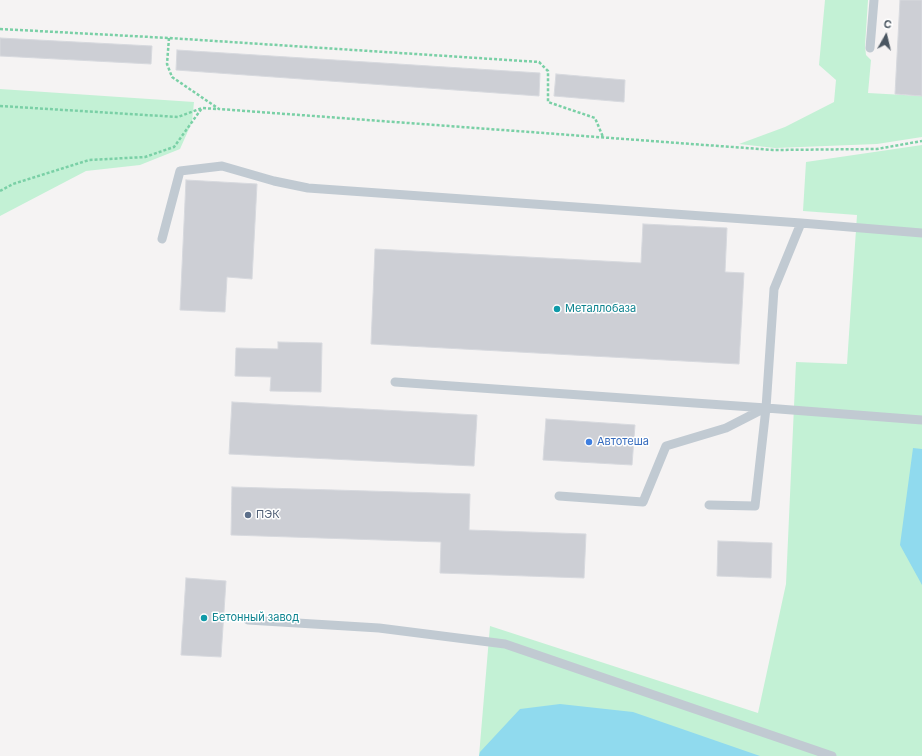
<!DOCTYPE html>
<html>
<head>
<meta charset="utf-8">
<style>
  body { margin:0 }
  #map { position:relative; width:922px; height:756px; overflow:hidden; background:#f5f3f3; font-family:Inter,sans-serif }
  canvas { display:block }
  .north { position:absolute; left:866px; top:16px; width:40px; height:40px; -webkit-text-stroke:3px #fff; paint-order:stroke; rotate:8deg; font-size:11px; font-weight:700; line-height:16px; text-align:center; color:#4a5661 }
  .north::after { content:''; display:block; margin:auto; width:14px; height:18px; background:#4a5661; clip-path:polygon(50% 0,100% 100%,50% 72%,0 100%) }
</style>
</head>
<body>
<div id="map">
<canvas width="922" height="756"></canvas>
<div class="north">С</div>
</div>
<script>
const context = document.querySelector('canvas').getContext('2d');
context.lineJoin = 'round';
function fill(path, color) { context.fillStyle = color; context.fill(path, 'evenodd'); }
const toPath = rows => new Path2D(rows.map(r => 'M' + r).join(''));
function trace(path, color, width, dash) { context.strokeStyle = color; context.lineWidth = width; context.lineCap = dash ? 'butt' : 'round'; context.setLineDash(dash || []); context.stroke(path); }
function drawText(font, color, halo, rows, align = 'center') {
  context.font = font + ' Inter,sans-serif'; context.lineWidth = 3; context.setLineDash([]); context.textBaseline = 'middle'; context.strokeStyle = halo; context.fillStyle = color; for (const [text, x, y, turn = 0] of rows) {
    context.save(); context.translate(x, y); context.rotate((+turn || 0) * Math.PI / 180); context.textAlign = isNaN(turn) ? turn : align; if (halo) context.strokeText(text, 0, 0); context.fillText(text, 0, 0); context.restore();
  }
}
fill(toPath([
  [825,0,868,0,865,46,866,55,871,60,868,93,922,96,922,137,877,144,775,148,739,144,785,127,834,102,836,80,819,65],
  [0,89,194,102,192,122,180,149,140,165,86,171,0,216],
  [922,145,922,756,479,756,490,626,758,713,786,584,796,362,847,364,857,215,803,211,806,162]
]), '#c3f1d5');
fill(toPath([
  [913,448,922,449,922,585,900,545],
  [560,704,633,712,760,756,479,756,480,752,520,709]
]), '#90daee');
const building = toPath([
  [900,0,922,0,922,96,895,94,900,0],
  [0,38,152,46,151,64,0,56,0,38],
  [177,50,540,73,539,96,176,70,177,50],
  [556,74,625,80,624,102,554,96,556,74],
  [186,180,257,184,252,279,227,277,225,312,180,310,186,180],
  [643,224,727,228,725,272,744,273,739,364,371,344,375,249,641,263,643,224],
  [278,342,322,343,321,392,270,391,271,377,235,376,236,348,278,349,278,342],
  [232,402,477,415,474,466,229,454,232,402],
  [546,419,635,425,632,465,543,460,546,419],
  [232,487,470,494,469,530,586,534,584,578,440,573,441,542,231,535,232,487],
  [718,541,772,543,771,578,717,576,718,541],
  [186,578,226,581,221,657,181,655,186,578]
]);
fill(building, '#cdcfd5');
trace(building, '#d7d9de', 1);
trace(toPath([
  [0,29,169,38,539,62,548,71,548,102,595,118,603,137],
  [169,38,167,64,172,77,219,109,773,150,877,149,922,141],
  [0,106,178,117,202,108,217,109],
  [0,191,13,184,89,160,145,157,174,147,202,108]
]), '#7ad0a6', 2.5, [3, 2]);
trace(toPath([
  [870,48,874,0],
  [162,239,180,171,222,166,274,181,308,188,801,223,922,233],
  [395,382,766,408,922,420],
  [559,496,643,502,666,446,726,428,765,408],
  [709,505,755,506,766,408,774,289,801,223],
  [248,620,379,628,505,644,832,756]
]), '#c1cad2', 9);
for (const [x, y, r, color] of [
  [557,309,4,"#0f9aa8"],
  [589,442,4,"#3f7fe0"],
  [248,515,4,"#5c6f8a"],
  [204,618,4,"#0f9aa8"]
]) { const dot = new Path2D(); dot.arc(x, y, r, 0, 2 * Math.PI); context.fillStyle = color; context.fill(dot); trace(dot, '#fff', 1.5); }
drawText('11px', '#0d838f', '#fff', [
  ["Металлобаза",565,309],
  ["Бетонный завод",212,618]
], 'left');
drawText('11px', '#366cbe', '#fff', [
  ["Автотеша",597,442]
], 'left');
drawText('11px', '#4e5e75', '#fff', [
  ["ПЭК",256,515]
], 'left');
</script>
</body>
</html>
